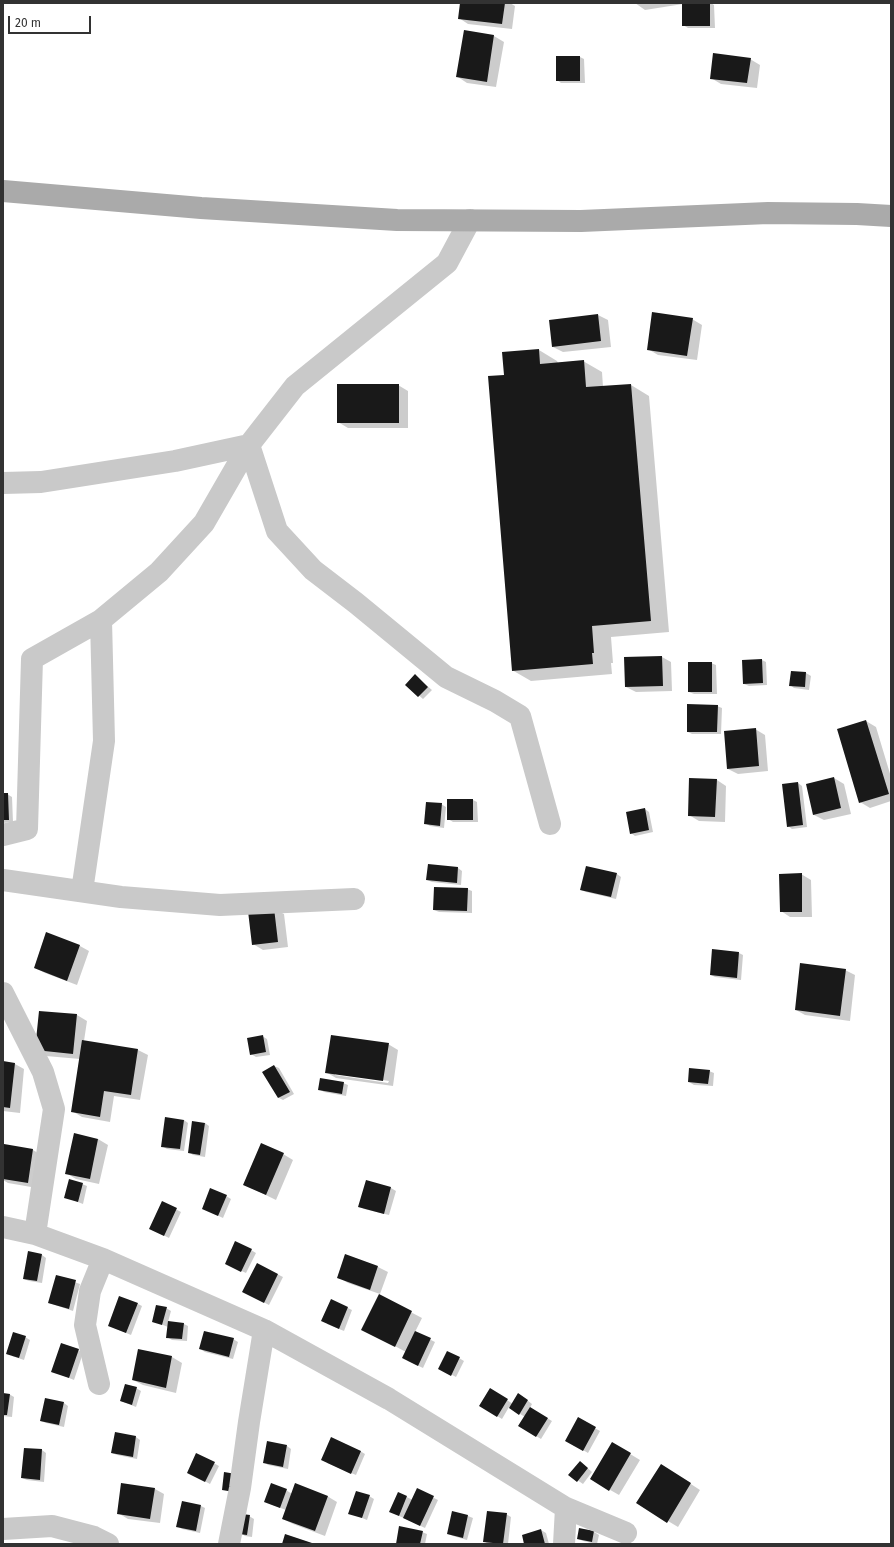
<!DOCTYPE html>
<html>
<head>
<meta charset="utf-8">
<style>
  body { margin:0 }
  #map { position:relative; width:894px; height:1547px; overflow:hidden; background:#fff; font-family:"Fira Sans",sans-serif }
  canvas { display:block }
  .frame { position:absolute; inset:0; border:4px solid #323232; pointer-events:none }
  .scale { position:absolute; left:8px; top:16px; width:83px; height:18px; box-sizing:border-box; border:2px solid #323232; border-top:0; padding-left:5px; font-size:12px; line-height:14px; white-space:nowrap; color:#323232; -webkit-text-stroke:3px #fff; paint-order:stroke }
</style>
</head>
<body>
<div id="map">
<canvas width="894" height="1547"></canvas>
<div class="frame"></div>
<div class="scale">20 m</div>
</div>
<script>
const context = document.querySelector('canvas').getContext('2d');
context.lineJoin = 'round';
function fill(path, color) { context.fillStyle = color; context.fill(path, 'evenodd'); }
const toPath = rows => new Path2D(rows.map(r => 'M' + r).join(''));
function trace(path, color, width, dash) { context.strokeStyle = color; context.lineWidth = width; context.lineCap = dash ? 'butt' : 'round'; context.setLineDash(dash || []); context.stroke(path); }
fill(toPath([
  [461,3,510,3,515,6,512,29,468,24,459,18],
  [635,3,711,3,714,5,715,28,688,28,683,25,683,4,645,10],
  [465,31,494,36,504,42,496,87,467,83,458,77],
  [580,57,584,59,585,83,561,83,557,80],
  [750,59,760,65,757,88,721,84,711,78],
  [598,315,608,320,611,347,563,352,553,347],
  [692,319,702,325,697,360,658,355,648,349],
  [539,350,557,361,558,363,583,361,602,372,603,387,631,385,649,396,669,632,611,637,613,663,611,663,612,674,531,681,512,670,505,376],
  [398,385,408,391,408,428,348,428,338,422],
  [662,657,671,662,672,691,636,692,626,687],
  [762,660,766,662,767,685,749,686,744,684],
  [711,663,716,665,717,694,694,694,689,692],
  [792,672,806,673,811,676,809,690,794,688,790,685],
  [415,676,432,690,423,699,407,685],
  [717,706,722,708,721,734,692,734,688,732],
  [866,721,876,727,891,777,891,801,870,808,860,802],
  [755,729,765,735,768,771,738,774,728,769],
  [834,778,844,784,851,814,824,820,814,815,807,785],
  [717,780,726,786,725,822,699,821,689,815],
  [798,783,802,786,807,827,792,829,788,826],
  [3,794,7,794,12,797,13,822,3,823],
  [473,800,477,802,478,822,453,822,448,819],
  [441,804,446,807,444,828,430,826,425,823],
  [645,809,649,812,653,832,635,836,631,833],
  [458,868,462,871,461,885,432,882,427,880],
  [617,874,621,877,616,899,586,892,581,890],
  [801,874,811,880,812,917,790,917,781,911],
  [467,889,472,891,472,913,439,912,434,910],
  [274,909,284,914,288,947,263,950,253,944],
  [80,946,89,951,77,985,45,973,35,968],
  [739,953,743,955,741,980,715,977,711,975],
  [845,970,855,975,850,1021,805,1015,796,1010],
  [40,1012,77,1015,87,1021,84,1041,138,1050,148,1055,140,1100,114,1096,110,1122,82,1117,72,1111,80,1059,46,1056,36,1050],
  [262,1036,267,1039,270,1055,256,1057,251,1054],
  [388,1044,398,1050,393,1086,336,1078,326,1072],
  [335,1073,389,1081,388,1083,335,1075],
  [3,1062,15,1064,24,1069,20,1113,3,1111],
  [274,1066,279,1068,294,1094,283,1100,279,1098,264,1072],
  [709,1071,714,1073,713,1086,694,1085,689,1082],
  [343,1083,348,1085,346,1096,324,1092,319,1089],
  [184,1120,188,1123,184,1151,167,1149,162,1146],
  [205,1123,209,1126,205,1157,193,1155,189,1152],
  [98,1139,108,1145,99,1184,76,1179,66,1173],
  [4,1145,33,1150,43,1156,37,1188,8,1183,3,1180],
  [283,1154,293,1160,276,1200,245,1185],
  [367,1181,391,1188,396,1191,389,1215,364,1209,359,1206],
  [82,1184,87,1186,83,1204,65,1197],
  [226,1196,231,1199,223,1218,208,1211],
  [162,1202,181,1212,169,1238,155,1231],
  [251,1250,256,1253,246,1273,231,1266],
  [28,1253,42,1255,46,1258,42,1283,29,1281,24,1279],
  [346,1255,378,1267,388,1272,380,1294,348,1283,338,1277],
  [257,1264,283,1277,269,1305,248,1294],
  [57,1276,80,1284,73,1311,49,1303],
  [380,1296,422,1318,415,1332,435,1342,423,1368,408,1361,406,1352,391,1344],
  [331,1300,352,1310,344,1331,327,1324],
  [138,1304,142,1306,131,1335,114,1328],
  [166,1308,171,1311,168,1322,184,1324,188,1326,187,1341,172,1340,167,1337,168,1327,153,1321],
  [25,1337,30,1340,24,1360,12,1356],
  [233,1339,238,1342,233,1359,205,1352,200,1349],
  [78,1350,83,1353,74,1380,52,1371],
  [139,1350,172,1357,182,1363,176,1393,143,1385,133,1380],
  [459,1358,464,1361,456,1377,439,1368],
  [136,1388,141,1391,136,1407,121,1401],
  [495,1392,513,1404,523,1397,532,1404,530,1408,552,1421,541,1439,520,1426,525,1417,509,1407,502,1419,481,1406],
  [3,1394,9,1394,14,1397,12,1417,3,1416],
  [64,1403,68,1406,64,1427,46,1423,41,1421],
  [579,1419,600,1431,588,1453,566,1440],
  [136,1437,140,1440,137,1459,117,1455,112,1453],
  [612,1443,640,1460,619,1495,591,1479],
  [287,1446,291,1449,288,1469,268,1465,264,1462],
  [42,1450,46,1453,44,1482,27,1480,22,1478],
  [360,1451,365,1454,356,1475,327,1463],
  [197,1454,219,1466,210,1484,193,1475],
  [584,1465,592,1472,583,1484,570,1475],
  [671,1471,700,1490,678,1527,638,1503],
  [155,1489,164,1494,160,1523,128,1519,118,1513],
  [286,1490,292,1494,327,1496,337,1502,325,1536,293,1524,283,1519,286,1510,270,1504],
  [418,1490,438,1500,425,1528,395,1514,398,1493,413,1500],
  [369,1496,374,1499,367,1520,350,1513],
  [201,1506,205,1508,200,1533,182,1529,177,1526],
  [453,1512,468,1516,473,1518,467,1540,453,1536,448,1534],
  [506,1514,511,1517,508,1544,488,1544,484,1541],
  [249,1516,254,1519,252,1537,245,1536,241,1533],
  [580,1529,594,1532,599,1535,597,1544,583,1541,578,1539],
  [541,1530,546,1533,549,1544,525,1544,523,1535],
  [422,1532,427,1534,425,1544,397,1544]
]), '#0003');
fill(toPath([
  [460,3,505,3,502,24,458,19],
  [682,3,710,3,710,26,682,26],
  [464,30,494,35,487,82,456,77],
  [713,53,751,58,747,83,710,79],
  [556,56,580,56,580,81,556,81],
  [652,312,693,318,687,356,647,350],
  [598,314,601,341,552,347,549,320],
  [539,349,540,364,584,360,586,387,631,384,651,621,592,626,594,653,592,653,593,664,512,671,488,376,504,375,502,352],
  [337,384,399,384,399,423,337,423],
  [662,656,663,686,625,687,624,657],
  [762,659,763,683,743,684,742,660],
  [688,662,712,662,712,692,688,692],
  [791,671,806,672,805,687,789,686],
  [415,674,428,687,418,697,405,685],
  [687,704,718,705,717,732,687,732],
  [866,720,889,794,859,803,837,729],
  [756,728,759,766,727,769,724,731],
  [834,777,841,808,813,815,806,784],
  [689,778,717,779,715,817,688,816],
  [798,782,803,825,787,827,782,784],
  [3,793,8,793,9,820,3,820],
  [447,799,473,799,473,820,447,820],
  [426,802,442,803,440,826,424,824],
  [645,808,649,830,630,834,626,812],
  [428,864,458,867,457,883,426,880],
  [586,866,617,873,611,897,580,890],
  [802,873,802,912,780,912,779,874],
  [434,887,468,888,467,911,433,910],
  [274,908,278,942,252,945,248,911],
  [46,932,80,945,67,981,34,968],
  [712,949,739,952,737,978,710,975],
  [800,963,846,969,840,1016,795,1010],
  [39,1011,77,1014,73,1054,35,1050],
  [263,1035,266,1052,250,1055,247,1038],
  [331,1035,389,1043,383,1081,325,1073],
  [82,1040,138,1049,131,1095,104,1091,100,1117,71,1112],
  [3,1061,15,1063,10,1108,3,1107],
  [274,1065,290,1092,278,1098,262,1072],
  [689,1068,710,1070,708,1084,688,1082],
  [320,1078,344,1082,342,1094,318,1090],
  [165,1117,184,1120,180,1149,161,1147],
  [192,1121,205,1123,200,1155,188,1153],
  [74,1133,98,1139,90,1179,65,1174],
  [261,1143,284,1153,266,1195,243,1185],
  [4,1144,33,1149,28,1183,3,1179],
  [69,1179,83,1183,78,1202,64,1198],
  [366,1180,391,1187,384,1214,358,1207],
  [210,1188,227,1195,218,1216,202,1209],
  [162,1201,177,1208,164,1236,149,1229],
  [235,1241,252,1249,241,1272,225,1264],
  [28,1251,42,1254,37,1281,23,1279],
  [345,1254,378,1266,370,1290,337,1278],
  [257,1263,278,1274,264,1303,242,1292],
  [56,1275,76,1280,69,1309,48,1303],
  [379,1294,412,1311,395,1347,361,1330],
  [119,1296,138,1303,126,1333,108,1326],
  [331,1299,348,1307,339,1329,321,1321],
  [156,1305,167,1307,162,1325,152,1322],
  [168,1321,184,1323,182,1339,166,1338],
  [204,1331,234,1338,229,1357,199,1349],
  [415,1331,431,1338,418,1366,402,1358],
  [13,1332,26,1336,19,1358,6,1354],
  [61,1343,79,1349,69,1378,51,1372],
  [138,1349,172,1356,166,1388,132,1380],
  [447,1351,460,1357,451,1376,438,1369],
  [125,1384,137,1387,132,1405,120,1401],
  [490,1388,508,1399,497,1417,479,1406],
  [3,1393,10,1394,7,1415,3,1415],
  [518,1393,528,1400,519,1415,509,1408],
  [45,1398,64,1402,59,1425,40,1421],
  [530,1407,548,1418,536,1437,518,1426],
  [578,1417,596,1427,583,1451,565,1441],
  [115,1432,136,1436,133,1457,111,1453],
  [331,1437,361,1451,351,1474,321,1460],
  [267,1441,287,1445,283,1467,263,1463],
  [612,1442,631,1453,609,1491,590,1479],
  [24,1448,42,1449,40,1480,21,1478],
  [196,1453,215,1462,205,1482,187,1473],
  [580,1461,588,1468,577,1482,568,1475],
  [661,1464,691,1483,667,1523,636,1503],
  [224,1472,236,1474,234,1492,222,1490],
  [121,1483,155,1488,150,1519,117,1514],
  [271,1483,287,1489,280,1508,264,1502],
  [295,1483,328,1496,315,1531,282,1519],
  [417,1488,434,1496,420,1526,403,1518],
  [356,1491,370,1495,362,1518,348,1514],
  [398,1492,407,1496,399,1516,389,1512],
  [182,1501,201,1505,196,1531,176,1527],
  [452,1511,468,1515,463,1538,447,1534],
  [487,1511,507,1513,503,1544,483,1542],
  [242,1514,250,1515,247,1535,239,1534],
  [399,1526,423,1531,420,1544,396,1544],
  [579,1528,594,1531,592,1542,577,1539],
  [541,1529,545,1544,524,1544,522,1535],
  [285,1534,315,1544,282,1544]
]), '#191919');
trace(toPath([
  [3,483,41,482,175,461,249,445,277,531,313,570,356,603,446,677,495,701,520,716,550,824],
  [3,835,27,829,32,659,101,620],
  [3,880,121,897,220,905,354,899],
  [82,891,104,741,101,620,159,572,204,523,249,445,295,386,447,263,470,220],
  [3,993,43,1072,54,1109,35,1234],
  [3,1227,35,1234,103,1259,264,1330,389,1399,566,1508,626,1533],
  [99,1384,85,1325,90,1291,103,1259],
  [3,1529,52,1526,94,1537,108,1544],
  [229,1544,240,1488,249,1422,264,1330],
  [564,1544,566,1508]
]), '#c9c9c9', 22);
trace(toPath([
  [3,191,201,208,397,220,581,221,768,213,857,214,891,216]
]), '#aaa', 22);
</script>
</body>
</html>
